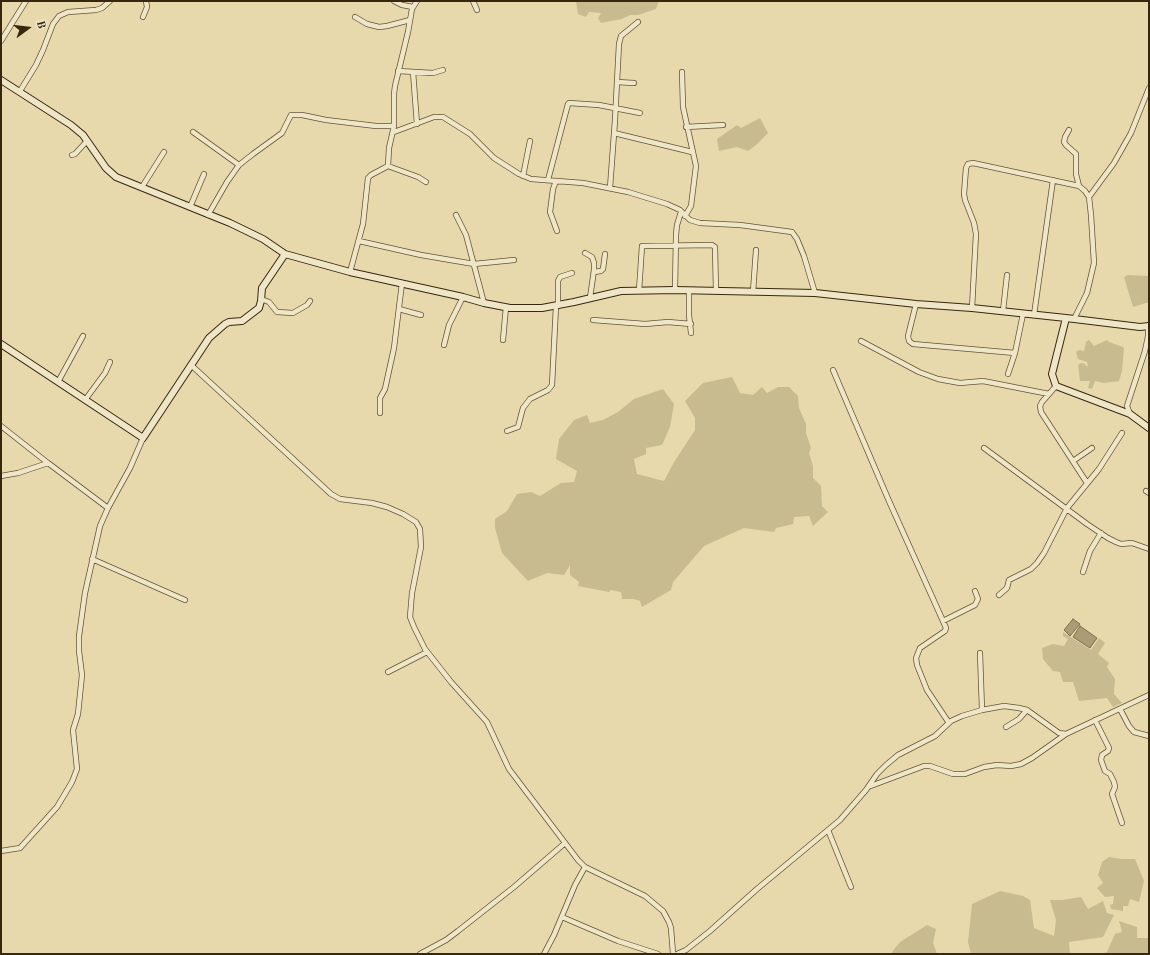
<!DOCTYPE html>
<html>
<head>
<meta charset="utf-8">
<style>
  body { margin:0 }
  #map { position:relative; width:1150px; height:955px; overflow:hidden; background:#e7d9ab; font-family:"Old Standard TT",serif }
  canvas { display:block }
  .frame { position:absolute; inset:0; border:2px solid #37270f; pointer-events:none }
  .north { position:absolute; left:8px; top:8px; width:40px; height:40px; -webkit-text-stroke:3px #efe6c8; paint-order:stroke; rotate:75deg; font-size:11px; font-weight:700; line-height:16px; text-align:center; color:#37270f }
  .north::after { content:''; display:block; margin:auto; width:14px; height:18px; background:#37270f; clip-path:polygon(50% 0,100% 100%,50% 72%,0 100%) }
</style>
</head>
<body>
<div id="map">
<canvas width="1150" height="955"></canvas>
<div class="frame"></div>
<div class="north">B</div>
</div>
<script>
const context = document.querySelector('canvas').getContext('2d');
context.lineJoin = 'round';
function fill(path, color) { context.fillStyle = color; context.fill(path, 'evenodd'); }
const toPath = rows => new Path2D(rows.map(r => 'M' + r).join(''));
function trace(path, color, width, dash) { context.strokeStyle = color; context.lineWidth = width; context.lineCap = dash ? 'butt' : 'round'; context.setLineDash(dash || []); context.stroke(path); }
fill(toPath([
  [576,1,659,1,656,9,638,15,630,15,622,19,601,23,598,18,601,13,589,12,586,17,578,14],
  [760,118,768,133,756,145,748,151,737,147,719,151,717,139,737,125,741,128],
  [1128,275,1149,276,1149,302,1133,307,1124,277],
  [1089,340,1094,346,1107,340,1109,342,1123,347,1124,349,1122,371,1119,381,1104,383,1095,381,1092,389,1088,388,1090,381,1080,381,1078,365,1081,363,1085,364,1086,366,1088,366,1087,362,1078,359,1076,352,1079,350,1084,351,1086,342],
  [732,377,740,393,753,395,762,387,767,393,778,387,789,387,798,396,799,408,806,424,806,433,811,448,809,453,813,466,813,478,821,486,822,506,828,512,813,526,809,516,794,517,793,524,776,528,774,532,744,528,704,546,673,582,671,590,642,607,640,601,634,599,622,599,621,592,611,590,609,592,578,586,579,582,570,575,570,565,564,575,547,573,528,581,502,553,495,528,495,519,507,511,517,494,531,492,540,496,561,483,574,482,577,471,556,459,559,439,574,420,587,415,590,423,603,420,618,412,634,399,663,389,674,404,670,427,662,445,646,448,646,454,634,459,637,474,664,481,674,462,695,430,695,418,685,401,703,383],
  [1063,632,1091,650,1099,638,1105,643,1098,654,1109,663,1107,667,1115,679,1114,694,1122,703,1113,707,1107,698,1079,701,1073,682,1063,682,1060,672,1053,671,1043,659,1042,648,1053,644,1064,646,1068,639,1063,636],
  [1109,857,1121,859,1135,859,1144,881,1139,902,1130,899,1128,906,1123,906,1123,911,1111,909,1110,905,1113,904,1114,896,1105,897,1097,888,1103,883,1098,875,1102,862],
  [1000,891,1023,896,1030,900,1034,928,1054,936,1056,920,1050,900,1062,900,1081,897,1088,909,1103,901,1107,913,1114,915,1103,937,1069,942,1070,954,971,954,968,942,972,904],
  [1119,921,1137,927,1137,938,1149,938,1149,954,1103,954,1107,952,1115,934,1122,932],
  [927,925,936,929,933,943,937,954,892,954,892,952,900,942]
]), '#c9bb90');
const water = toPath([
  [1073,619,1080,624,1070,636,1064,630,1073,619],
  [1080,626,1097,638,1090,648,1073,637,1080,626]
]);
fill(water, '#ab9c76');
trace(water, '#7d6d4d', 1);
const street = toPath([
  [394,1,402,5,413,7],
  [473,1,477,10],
  [143,17,147,7,146,1],
  [355,17,367,24,379,27,387,26,410,20],
  [1,41,26,1],
  [398,71,433,73,443,70],
  [413,72,417,124],
  [682,72,683,107,696,166,691,206,685,216],
  [617,82,634,83],
  [20,91,36,65,43,50,53,24,59,16,68,12,96,10,102,8,110,1],
  [686,127,723,125],
  [1069,130,1065,137,1064,142,1066,145,1076,154,1076,174,1079,186],
  [193,132,239,165],
  [394,132,434,117,443,117,470,134,494,158,519,174,531,179,583,183,628,192,667,204,680,210,690,220,700,223,740,225,792,232,797,239,804,256,815,293],
  [614,133,692,152],
  [72,155,75,154,87,141],
  [388,166,418,177,426,182],
  [523,176,530,141],
  [548,180,568,104,569,103,599,105,640,113],
  [556,181,553,189,550,212,557,231],
  [142,187,164,152],
  [610,188,615,120,619,44,621,36,638,22],
  [1089,197,1114,163,1131,133,1149,88],
  [190,207,204,174],
  [208,215,227,182,239,165,253,154,282,133,291,115,302,115,326,120,376,126,394,126],
  [456,215,466,235,484,303],
  [359,241,421,255,474,264,514,260],
  [585,253,592,257,594,263,594,270,590,298],
  [350,272,363,224,368,178,371,175,388,166,389,148,394,126,394,94,395,86,408,32,412,9,417,1],
  [594,272,601,271,603,269,605,254],
  [675,290,676,235,677,225,681,212],
  [689,290,689,315,691,333],
  [639,291,642,246,712,245,715,247,716,291],
  [753,292,756,250],
  [261,299,269,302,277,312,293,313,307,305,310,301],
  [916,304,908,336,909,341,913,344,1015,353,1023,314],
  [558,306,558,281,560,277,572,273],
  [972,308,976,234,974,223,965,200,964,194,966,168,968,164,973,163,1079,186,1085,191,1089,197,1091,215,1094,263,1087,293,1074,319],
  [399,309,421,315],
  [1003,311,1007,275],
  [1034,315,1053,180],
  [593,320,645,324,668,322,691,324],
  [503,340,506,307],
  [861,341,919,372,938,379,960,383,983,381,1049,394],
  [444,345,449,325,463,297],
  [191,365,331,494,340,499,372,503,387,507,403,514,416,522,420,529,421,547,412,593,410,617,414,627,425,649,451,682,487,722,509,769,578,860,585,867,645,896,663,911,669,922,671,928,673,954],
  [833,370,889,501,943,621,946,628,945,631,920,648,916,658,917,665,927,690,949,723],
  [1008,374,1015,353],
  [58,382,83,336],
  [1056,386,1042,402,1040,406,1041,412,1087,483],
  [85,400,105,373,110,362],
  [380,413,380,398,385,389,394,348,402,283],
  [1130,414,1127,406,1145,351,1148,336,1148,326],
  [1,426,48,463,108,508],
  [507,431,518,427,523,408,530,399,548,390,552,385,556,306],
  [984,448,1087,524,1108,538,1116,542,1121,544,1132,543,1149,549],
  [1073,461,1092,448],
  [1,476,18,473,48,463],
  [1146,491,1149,493],
  [92,559,185,600],
  [1083,572,1090,551,1101,533],
  [999,595,1007,588,1009,580,1031,569,1037,563,1044,553,1067,508,1099,469,1122,433],
  [943,621,975,605,978,599,975,591],
  [980,653,982,710],
  [388,672,427,652],
  [1120,709,1129,726,1134,732,1149,736],
  [1095,720,1109,748,1108,751,1102,755,1101,760,1105,771,1110,774,1114,782,1115,787,1112,794,1122,823],
  [1006,727,1019,719,1027,710],
  [868,787,924,766,930,766,953,774,965,774,984,767,997,765,1011,766,1021,764,1032,758,1066,734],
  [828,830,851,887],
  [1,851,20,848,57,807,72,782,77,769,73,730,78,714,82,675,79,651,79,636,85,593,100,526,108,508,130,468,143,438],
  [562,917,618,941,658,954],
  [420,954,446,940,458,931,514,887,565,843],
  [544,954,554,935,575,885,585,867],
  [677,954,686,950,710,931,757,889,840,820,866,790,877,774,886,765,898,755,935,736,951,721,962,716,982,710,1004,706,1019,708,1027,710,1059,733,1066,734,1149,695]
]);
const secondary = toPath([
  [1,80,71,125,83,135,106,168,116,177,230,223,263,239,285,254,350,272,463,297,484,303,510,308,542,308,574,302,621,291,675,290,815,293,916,304,972,308,1066,318,1140,327,1149,326],
  [1066,318,1052,374,1056,386,1130,414,1149,428],
  [1,344,143,438,209,338,225,324,229,322,242,321,259,308,261,301,262,288,285,254]
]);
trace(street, '#635436', 6);
trace(secondary, '#37270f', 8);
trace(street, '#efe6c8', 4.5);
trace(secondary, '#efe6c8', 6);
</script>
</body>
</html>
